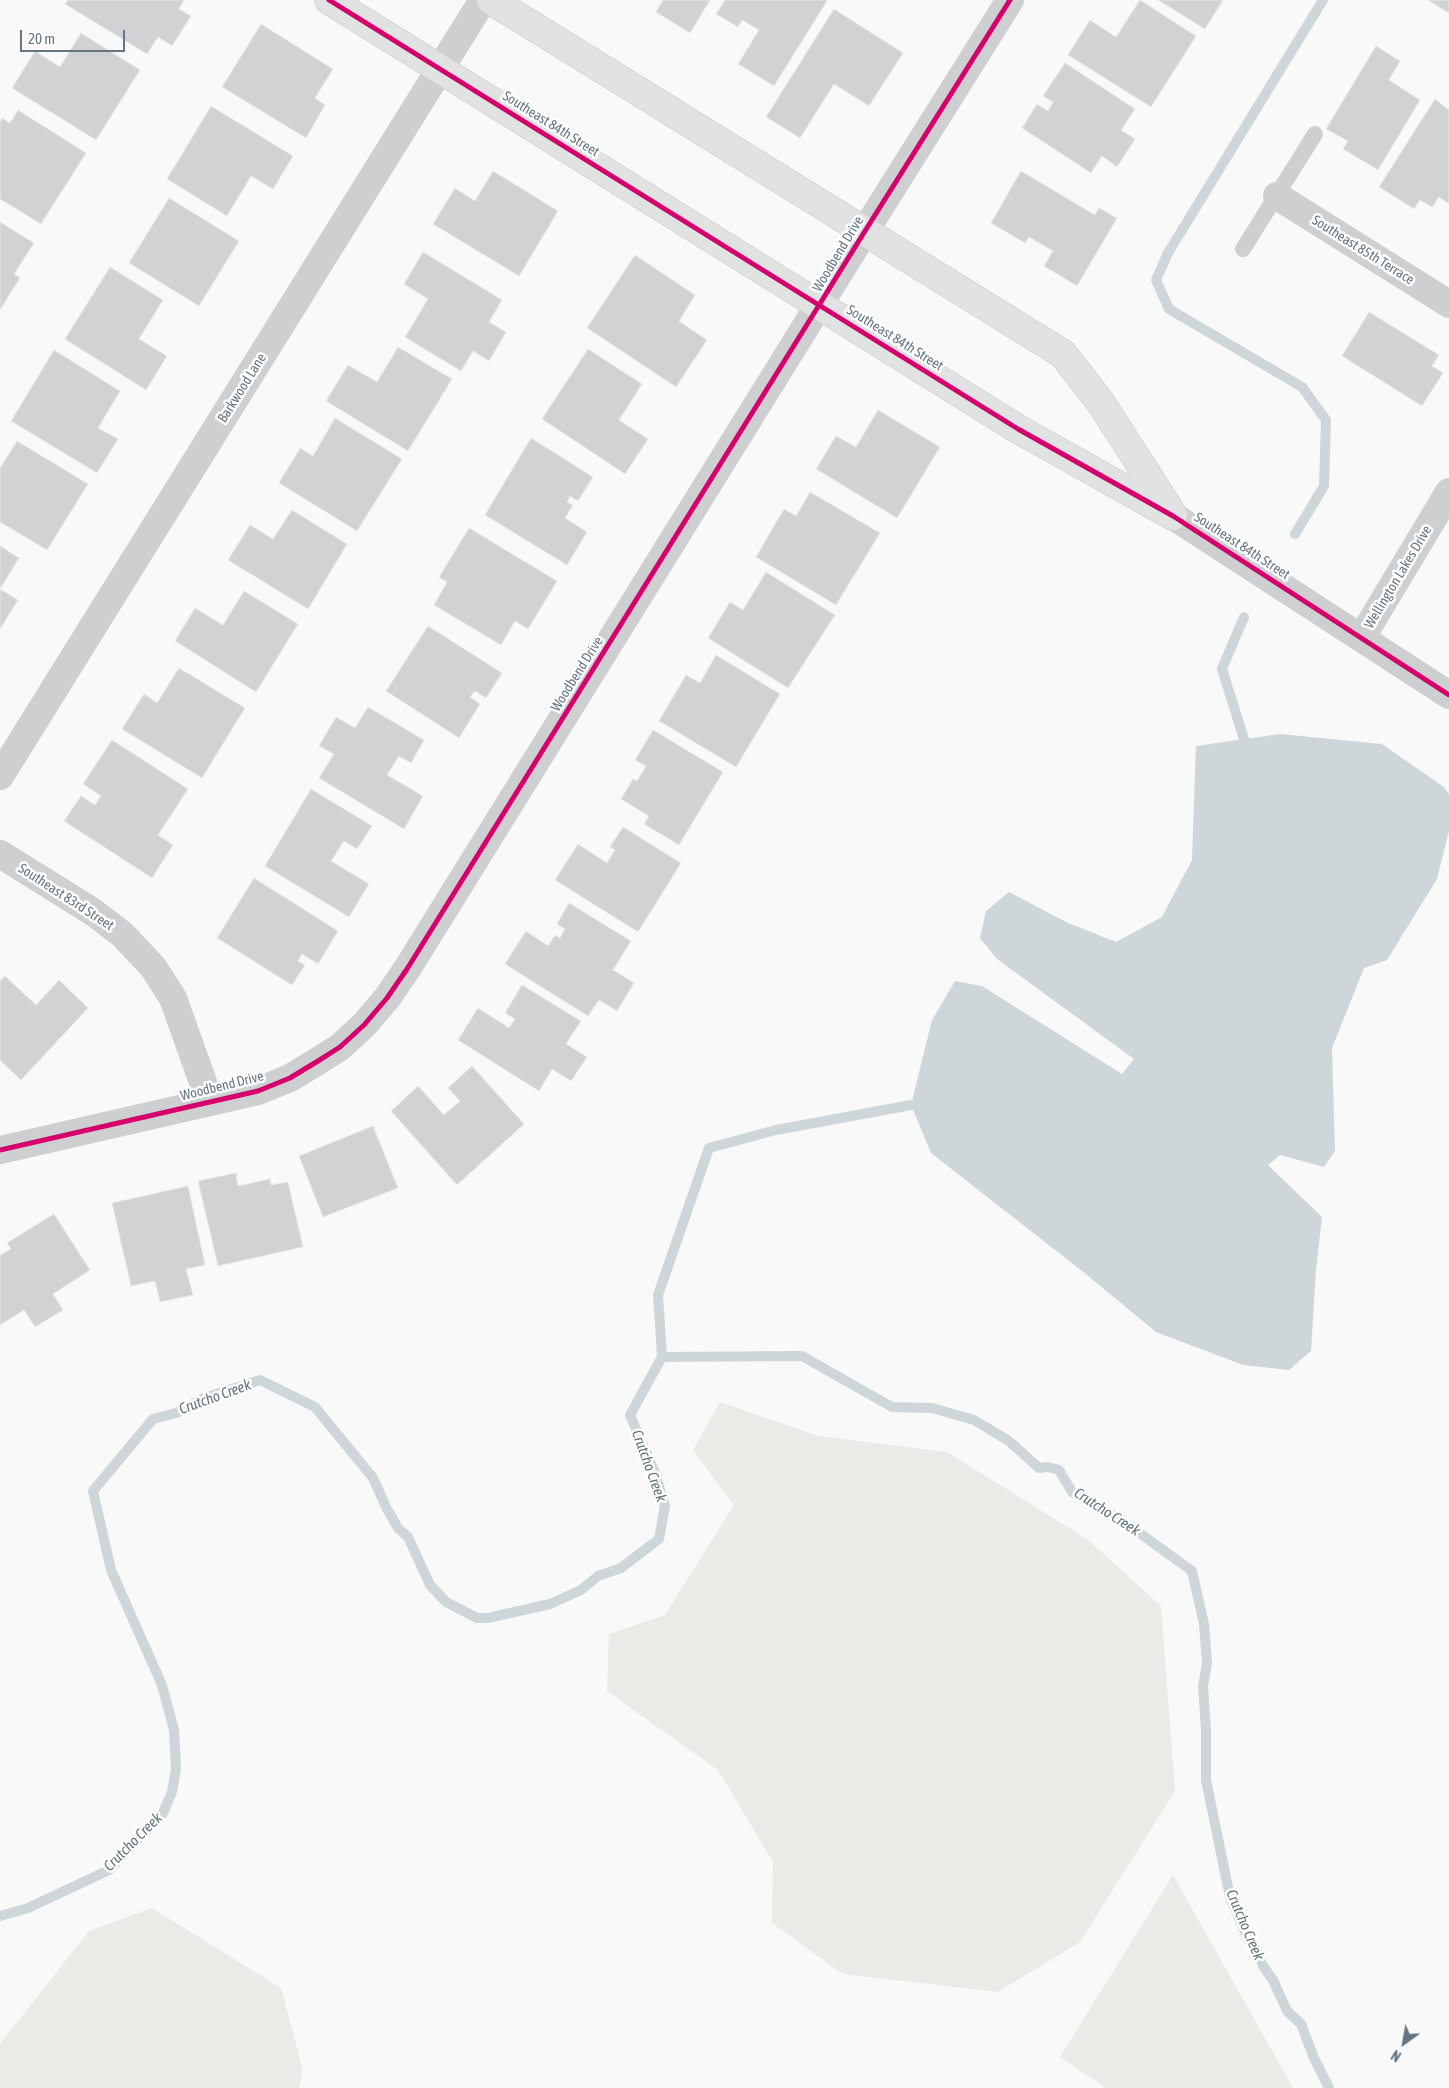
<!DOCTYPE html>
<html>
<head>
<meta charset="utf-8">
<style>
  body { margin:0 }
  #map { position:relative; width:1449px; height:2088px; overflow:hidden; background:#f9f9f9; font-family:"Asap Condensed",sans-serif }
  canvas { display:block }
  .north { position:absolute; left:1379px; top:2018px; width:50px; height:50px; -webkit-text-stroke:4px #fff; paint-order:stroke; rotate:212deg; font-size:14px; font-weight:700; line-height:20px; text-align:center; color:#657683 }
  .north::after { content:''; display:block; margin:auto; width:18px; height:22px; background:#657683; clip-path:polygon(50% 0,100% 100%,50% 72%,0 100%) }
  .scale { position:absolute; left:20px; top:30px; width:105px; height:22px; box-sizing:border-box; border:2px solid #657683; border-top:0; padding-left:6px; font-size:15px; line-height:18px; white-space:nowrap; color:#657683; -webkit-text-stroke:4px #fff; paint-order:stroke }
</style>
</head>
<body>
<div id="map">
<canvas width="1449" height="2088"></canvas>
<div class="north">N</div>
<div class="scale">20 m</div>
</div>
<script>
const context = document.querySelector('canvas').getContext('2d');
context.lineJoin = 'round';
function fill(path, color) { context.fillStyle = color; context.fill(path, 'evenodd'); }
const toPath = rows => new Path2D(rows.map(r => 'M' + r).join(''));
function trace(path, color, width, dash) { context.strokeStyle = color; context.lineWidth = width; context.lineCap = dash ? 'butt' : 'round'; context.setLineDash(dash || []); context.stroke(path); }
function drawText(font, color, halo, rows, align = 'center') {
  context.font = font + ' "Asap Condensed",sans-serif'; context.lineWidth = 5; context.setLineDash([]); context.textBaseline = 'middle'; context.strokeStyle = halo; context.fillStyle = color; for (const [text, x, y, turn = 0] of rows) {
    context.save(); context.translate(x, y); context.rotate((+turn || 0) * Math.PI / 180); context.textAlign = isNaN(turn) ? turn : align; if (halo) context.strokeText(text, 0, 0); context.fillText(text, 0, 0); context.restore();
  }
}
fill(toPath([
  [720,1402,818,1436,947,1452,1087,1539,1161,1606,1175,1791,1080,1942,998,1992,843,1974,772,1923,773,1862,718,1770,607,1691,609,1634,665,1615,734,1505,693,1450],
  [1173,1875,1293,2088,1106,2088,1060,2057],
  [152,1908,281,1988,303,2071,299,2088,0,2088,0,2044,89,1931]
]), '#e8ebe6');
fill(toPath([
  [1280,734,1382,744,1444,787,1449,794,1449,831,1437,879,1387,960,1364,968,1332,1048,1335,1151,1324,1167,1280,1155,1268,1165,1322,1217,1316,1270,1311,1351,1289,1370,1243,1365,1156,1332,1082,1271,931,1153,911,1105,932,1020,955,981,982,986,1122,1074,1134,1059,997,959,980,938,986,911,1009,892,1066,922,1116,942,1162,917,1192,860,1196,746]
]), '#ced6d9');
trace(toPath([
  [1295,534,1324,486,1326,420,1302,387,1169,309,1156,280,1168,253,1323,0],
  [1244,739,1222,669,1244,617],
  [662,1357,658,1295,709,1148,776,1130,911,1105],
  [0,1916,28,1908,109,1870,163,1813,172,1792,176,1769,174,1730,162,1685,111,1570,93,1491,153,1419,176,1413,204,1398,260,1380,315,1407,373,1478,387,1509,398,1528,408,1537,430,1585,446,1602,477,1618,488,1618,550,1604,581,1590,598,1576,621,1568,659,1539,665,1506,655,1473,630,1415,662,1357,802,1356,892,1407,932,1408,974,1420,1009,1441,1039,1468,1048,1467,1059,1470,1072,1492,1120,1519,1192,1571,1204,1624,1207,1663,1203,1687,1206,1730,1206,1780,1230,1897,1247,1937,1257,1951,1263,1966,1273,1980,1287,2011,1301,2024,1314,2058,1329,2088]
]), '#ced6d9', 10);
const building = toPath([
  [68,0,184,0,179,9,191,16,172,46,158,37,147,54,65,4,68,0],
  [663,0,710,0,690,33,656,12,663,0],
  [725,0,826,0,827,1,774,86,738,64,759,30,742,20,738,27,716,14,725,0],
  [1140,0,1196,36,1151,107,1068,55,1090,20,1116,37,1140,0],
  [1158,0,1223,0,1205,29,1158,0],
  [1428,0,1449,0,1449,13,1428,0],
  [834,9,903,53,869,106,834,84,800,138,766,117,834,9],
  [261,24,333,69,315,98,325,105,306,138,222,87,261,24],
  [81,33,140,70,96,140,12,88,35,51,60,67,81,33],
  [1376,46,1400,61,1389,80,1420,100,1378,170,1343,149,1348,141,1326,129,1376,46],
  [1065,63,1135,109,1121,130,1135,139,1117,167,1102,156,1091,173,1022,128,1037,104,1048,111,1053,102,1043,96,1065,63],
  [1435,99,1449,110,1449,204,1439,197,1432,207,1420,200,1414,209,1379,187,1435,99],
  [211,106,293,156,273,189,251,176,227,216,167,179,211,106],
  [18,110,86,153,41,224,0,199,0,122,2,118,10,123,18,110],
  [493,171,558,211,519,276,433,224,455,188,475,201,493,171],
  [1021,171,1095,215,1099,208,1117,218,1077,286,1044,266,1053,251,1029,237,1025,243,991,223,1021,171],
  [169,198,239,241,199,306,129,263,169,198],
  [0,222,34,243,14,274,20,278,0,310,0,222],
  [423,252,502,300,489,322,506,332,489,361,473,351,461,371,405,337,428,299,404,284,423,252],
  [635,255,695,295,679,321,707,340,676,387,587,328,635,255],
  [110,267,163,300,139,339,167,356,146,390,65,339,110,267],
  [1369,312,1439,355,1432,366,1443,373,1422,406,1342,356,1369,312],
  [398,347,452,379,408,451,326,401,348,365,377,382,398,347],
  [588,349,642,384,619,420,648,439,625,474,542,419,588,349],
  [54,350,120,391,98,428,118,439,97,473,11,421,54,350],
  [878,410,940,447,897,518,816,469,836,436,856,447,878,410],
  [335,418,402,459,357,531,279,483,300,448,313,456,335,418],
  [531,438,593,477,578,501,570,496,567,502,573,505,565,518,587,532,567,565,485,515,531,438],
  [17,441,88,484,47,550,0,522,0,468,17,441],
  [810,492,880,533,836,605,756,557,784,509,796,516,810,492],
  [292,510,347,544,308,609,228,560,250,525,273,539,292,510],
  [469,528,557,581,528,629,515,621,501,645,434,605,447,582,439,577,469,528],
  [0,546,19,558,0,589,18,600,0,629,0,546],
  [766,572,835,615,788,688,708,638,730,602,743,610,766,572],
  [244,591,298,624,256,692,175,641,195,608,223,625,244,591],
  [428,626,502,673,486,698,475,691,470,697,480,704,459,738,386,691,428,626],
  [716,655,780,694,736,767,659,721,686,675,700,683,716,655],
  [179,668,245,708,202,778,122,729,144,694,157,703,179,668],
  [368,707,424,740,411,763,399,756,387,775,423,796,404,829,319,778,334,754,319,746,336,717,355,728,368,707],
  [653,730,723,772,679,845,644,824,649,816,621,799,633,779,637,781,646,766,635,760,653,730],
  [112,740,188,789,158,835,173,845,152,878,64,821,81,796,95,805,101,796,83,784,112,740],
  [311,789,372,826,357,849,344,841,331,861,369,884,349,917,265,866,311,789],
  [623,827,681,863,638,932,555,880,578,844,607,863,615,850,610,847,623,827],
  [254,878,338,931,318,964,302,954,298,961,305,965,292,985,217,938,254,878],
  [569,903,631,941,613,970,634,983,617,1011,599,1000,588,1016,505,964,526,931,548,946,555,935,560,938,565,929,557,924,569,903],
  [5,976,36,1005,59,980,88,1008,21,1080,0,1060,0,981,5,976],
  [522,985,581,1021,566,1044,587,1057,571,1081,552,1069,539,1091,458,1040,478,1008,509,1028,515,1019,505,1013,522,985],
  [472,1066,524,1124,457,1185,391,1111,418,1086,444,1115,460,1101,448,1088,472,1066],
  [373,1126,398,1188,323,1217,299,1156,373,1126],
  [236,1173,238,1186,270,1179,271,1185,288,1182,303,1247,218,1266,198,1181,236,1173],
  [188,1186,205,1265,186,1269,193,1295,160,1302,155,1281,131,1286,112,1203,188,1186],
  [54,1214,90,1270,53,1294,63,1310,35,1327,24,1310,0,1325,0,1255,11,1249,7,1243,54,1214]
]);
fill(building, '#d0d2d3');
trace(building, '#e8e8e8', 1);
const secondary = toPath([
  [329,0,1018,429,1173,516],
  [491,0,1063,354,1101,403,1171,512]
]);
trace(secondary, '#d5d6d7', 30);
trace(toPath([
  [1243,249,1315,134]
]), '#cecfd0', 16);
trace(toPath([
  [1277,196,1449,304],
  [1173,516,1449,695],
  [1362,637,1449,492],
  [0,776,483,0],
  [0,854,93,912,123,935,153,967,173,998,210,1102],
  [0,1150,258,1091,290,1078,318,1061,340,1047,364,1025,387,998,407,969,865,231,1010,0]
]), '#cecfd0', 28);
trace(secondary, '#e1e2e2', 28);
trace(toPath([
  [329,0,1018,429,1173,516,1449,695],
  [0,1150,258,1091,290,1078,318,1061,340,1047,364,1025,387,998,407,969,865,231,1010,0]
]), '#d6006c', 5);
drawText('14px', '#657683', '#fff', [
  ["Southeast 84th Street",551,124,32],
  ["Southeast 85th Terrace",1363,250,32],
  ["Woodbend Drive",838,254,-59],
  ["Southeast 84th Street",895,338,32],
  ["Barkwood Lane",242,388,-58],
  ["Southeast 84th Street",1242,546,33],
  ["Wellington Lakes Drive",1398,577,-59],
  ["Woodbend Drive",577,674,-58],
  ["Southeast 83rd Street",66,897,33],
  ["Woodbend Drive",222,1086,-14]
]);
drawText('italic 15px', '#60757c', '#fff', [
  ["Crutcho Creek",215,1397,-20],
  ["Crutcho Creek",649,1466,70],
  ["Crutcho Creek",1107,1512,33],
  ["Crutcho Creek",133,1842,-45],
  ["Crutcho Creek",1245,1925,67]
]);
</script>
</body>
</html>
